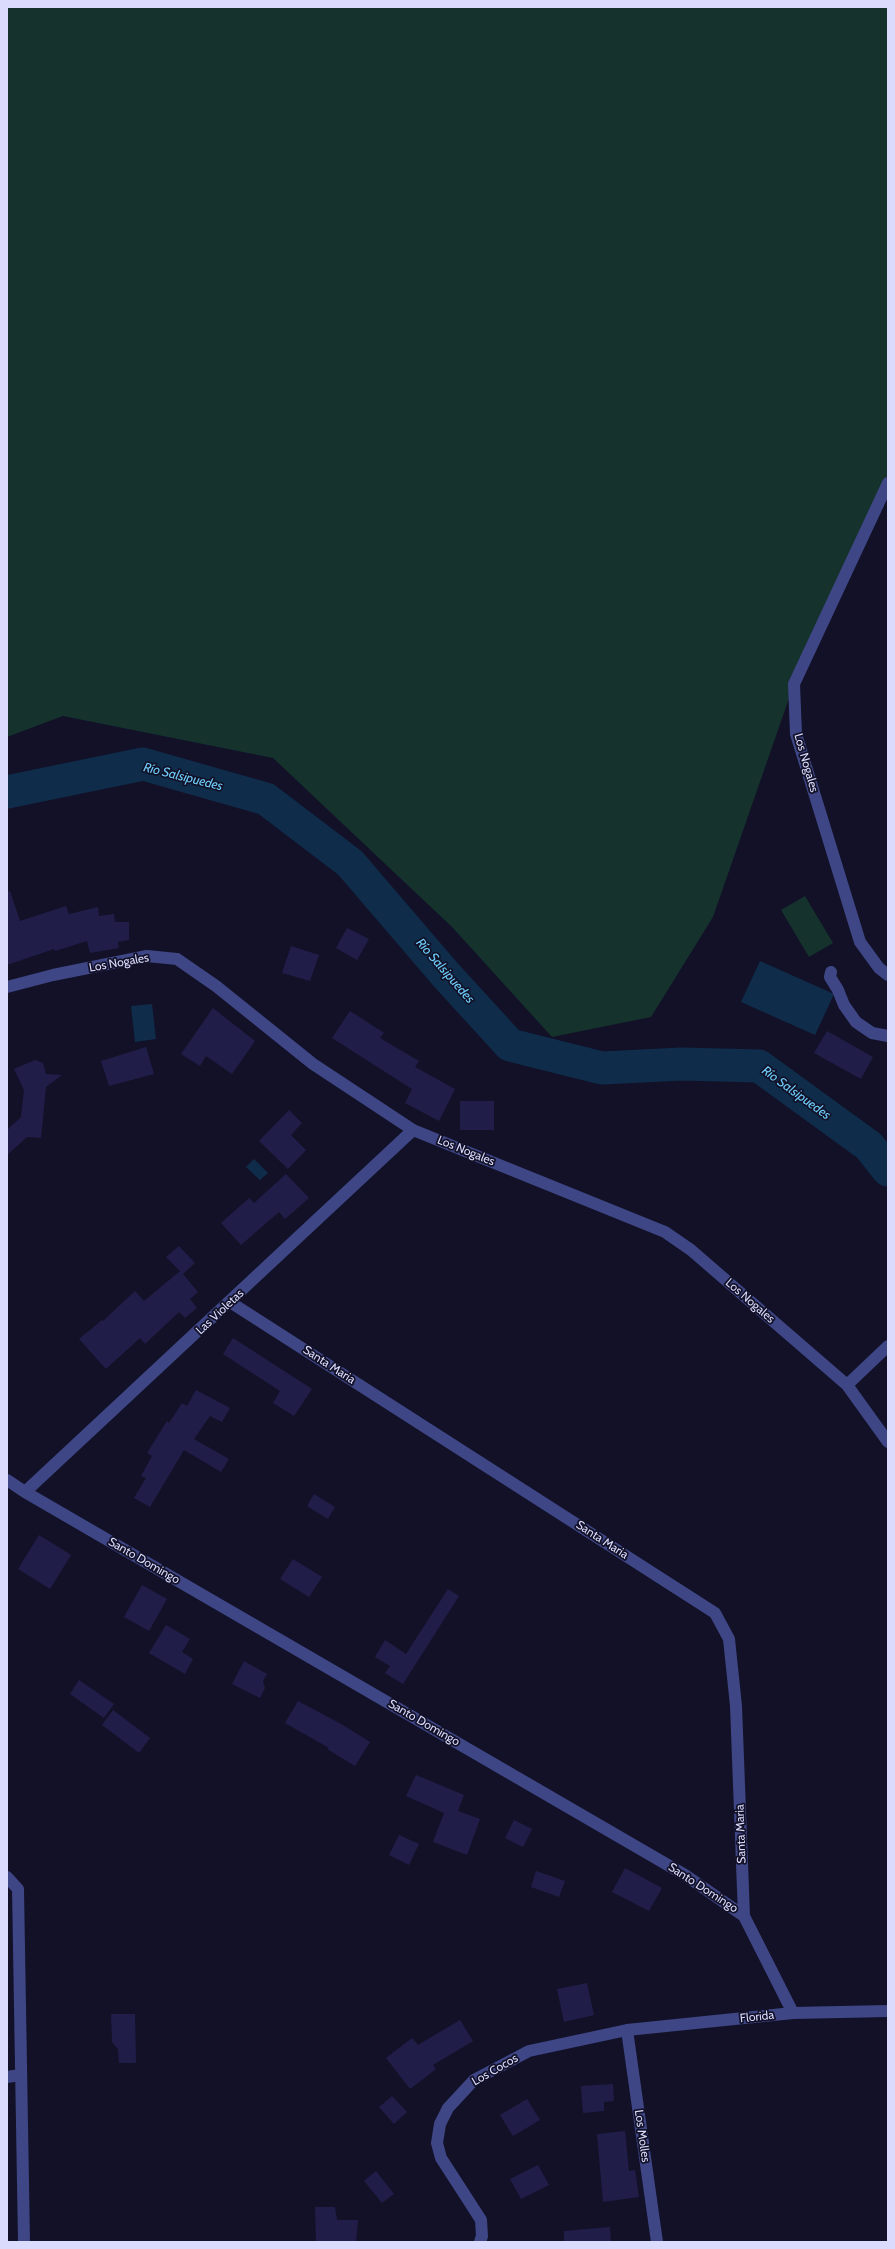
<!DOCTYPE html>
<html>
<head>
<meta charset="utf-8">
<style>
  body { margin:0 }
  #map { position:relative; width:895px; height:2249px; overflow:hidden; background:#121128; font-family:Cabin,sans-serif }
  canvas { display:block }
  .frame { position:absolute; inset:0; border:8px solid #dadbfd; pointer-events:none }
</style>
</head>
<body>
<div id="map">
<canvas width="895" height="2249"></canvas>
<div class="frame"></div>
</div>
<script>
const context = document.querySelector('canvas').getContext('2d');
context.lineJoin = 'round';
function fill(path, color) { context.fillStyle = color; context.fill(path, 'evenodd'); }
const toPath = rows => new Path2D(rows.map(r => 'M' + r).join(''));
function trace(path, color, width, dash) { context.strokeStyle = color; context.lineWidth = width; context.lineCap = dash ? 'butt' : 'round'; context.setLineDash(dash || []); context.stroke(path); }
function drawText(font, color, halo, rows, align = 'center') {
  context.font = font + ' Cabin,sans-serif'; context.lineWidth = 3.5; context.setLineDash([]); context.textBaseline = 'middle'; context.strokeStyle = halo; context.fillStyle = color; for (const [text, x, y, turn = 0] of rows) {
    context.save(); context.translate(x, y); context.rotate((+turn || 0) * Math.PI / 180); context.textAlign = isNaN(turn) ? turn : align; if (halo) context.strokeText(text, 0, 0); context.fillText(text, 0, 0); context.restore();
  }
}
fill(toPath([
  [7,7,888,7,888,483,794,684,713,917,651,1017,552,1037,452,927,273,758,63,716,7,737],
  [805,896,833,943,809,957,781,910]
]), '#15322d');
fill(toPath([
  [760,961,834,994,815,1035,741,1002],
  [152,1004,156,1039,135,1042,131,1006],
  [254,1159,268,1173,260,1180,246,1167]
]), '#0f2d4a');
trace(toPath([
  [7,792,143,764,266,799,350,863,446,975,510,1045,602,1068,682,1064,759,1066,869,1146,888,1170]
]), '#0f2d4a', 33);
fill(toPath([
  [10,891,20,921,66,906,69,914,98,907,99,916,114,914,115,922,129,922,129,940,118,942,119,948,90,953,87,941,55,951,54,949,7,965,7,892],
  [347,928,369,939,357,960,336,948],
  [291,946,319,955,310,981,282,973],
  [213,1008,255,1041,232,1074,206,1056,200,1066,181,1054],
  [350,1011,384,1033,380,1038,419,1061,415,1067,455,1089,439,1121,405,1103,412,1089,332,1038],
  [827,1031,873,1057,861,1079,814,1053],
  [146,1047,154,1074,109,1086,101,1061],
  [35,1060,43,1063,46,1074,62,1075,46,1087,41,1138,27,1137,7,1155,7,1130,21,1117,24,1090,14,1069],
  [460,1101,494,1101,494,1130,460,1130],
  [289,1110,302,1123,291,1135,306,1150,288,1169,259,1141],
  [286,1174,309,1198,285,1219,279,1212,241,1245,221,1223,249,1198,254,1203],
  [179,1246,195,1263,183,1274,198,1292,190,1299,197,1308,185,1318,179,1312,145,1344,140,1338,106,1369,79,1339,102,1320,103,1321,135,1291,144,1301,180,1271,166,1257],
  [233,1338,312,1389,294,1416,273,1403,280,1391,223,1354],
  [196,1390,230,1408,222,1422,210,1416,194,1439,229,1459,221,1472,184,1450,150,1507,134,1498,146,1478,141,1476,152,1456,147,1453,167,1421,169,1423,182,1403,187,1406],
  [314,1494,335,1507,328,1519,307,1506],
  [39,1535,71,1555,50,1589,18,1569],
  [293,1559,322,1577,309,1597,280,1579],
  [142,1585,167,1599,149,1631,124,1617],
  [448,1589,459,1596,403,1684,385,1673,390,1666,375,1657,385,1640,406,1654],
  [166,1625,190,1639,182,1652,193,1659,185,1674,149,1653],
  [244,1661,267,1674,263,1681,265,1688,260,1698,232,1684],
  [79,1680,114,1704,104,1718,70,1694],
  [298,1701,343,1725,370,1742,355,1766,327,1749,329,1748,285,1723],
  [113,1710,150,1738,139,1753,102,1725],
  [416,1775,464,1795,458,1811,480,1819,467,1855,433,1842,444,1813,406,1796],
  [514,1820,532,1829,523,1847,505,1838],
  [399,1835,419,1844,409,1865,389,1855],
  [625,1868,662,1888,649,1911,612,1892],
  [536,1871,565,1881,559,1897,531,1887],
  [587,1983,594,2015,564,2022,557,1989],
  [111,2014,135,2014,136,2063,119,2063,118,2049,112,2042],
  [460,2020,473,2041,433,2065,436,2069,410,2089,386,2058,412,2038,418,2045],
  [613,2084,614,2101,604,2102,604,2111,583,2113,581,2086],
  [392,2096,407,2112,394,2124,379,2107],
  [527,2099,540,2120,513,2136,500,2115],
  [625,2131,629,2171,635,2170,639,2197,603,2202,597,2134],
  [538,2165,549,2185,521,2199,510,2179],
  [376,2171,394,2194,382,2203,364,2181],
  [315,2207,335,2207,337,2220,358,2220,356,2242,316,2242],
  [610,2227,611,2242,564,2242,564,2231]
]), '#201e49');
trace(toPath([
  [888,483,794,684,796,734,860,942,879,968,888,975],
  [831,972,830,977,838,990,844,1005,856,1022,872,1033,888,1036],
  [7,987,53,975,147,956,177,959,216,986,313,1064,413,1130,665,1232,691,1250,847,1385,888,1442],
  [230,1302,715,1613,729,1639,736,1706,744,1916],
  [847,1385,888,1346],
  [7,1480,25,1492,685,1875,744,1916,793,2013],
  [25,1492,413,1130],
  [7,1877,18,1889,24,2242],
  [627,2030,657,2242],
  [7,2077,20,2075],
  [480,2242,482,2236,481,2220,441,2158,437,2143,440,2124,448,2108,474,2080,529,2051,627,2030,793,2013,888,2011]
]), '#3e4685', 12);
drawText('12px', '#dadbfd', '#121128', [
  ["Los Nogales",806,763,74],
  ["Los Nogales",119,963,-10],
  ["Los Nogales",466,1151,22],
  ["Los Nogales",750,1301,41],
  ["Las Violetas",220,1312,-43],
  ["Santa Maria",329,1365,33],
  ["Santa Maria",602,1540,33],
  ["Santo Domingo",144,1561,30],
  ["Santo Domingo",424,1723,30],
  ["Santa Maria",741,1834,-92],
  ["Santo Domingo",703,1888,33],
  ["Florida",757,2017,-6],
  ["Los Cocos",495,2070,-30],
  ["Los Molles",642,2136,82]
]);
drawText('italic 13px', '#6dcdf9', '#121128', [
  ["Río Salsipuedes",183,777,14],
  ["Río Salsipuedes",445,971,49],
  ["Río Salsipuedes",796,1093,36]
]);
</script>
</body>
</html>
